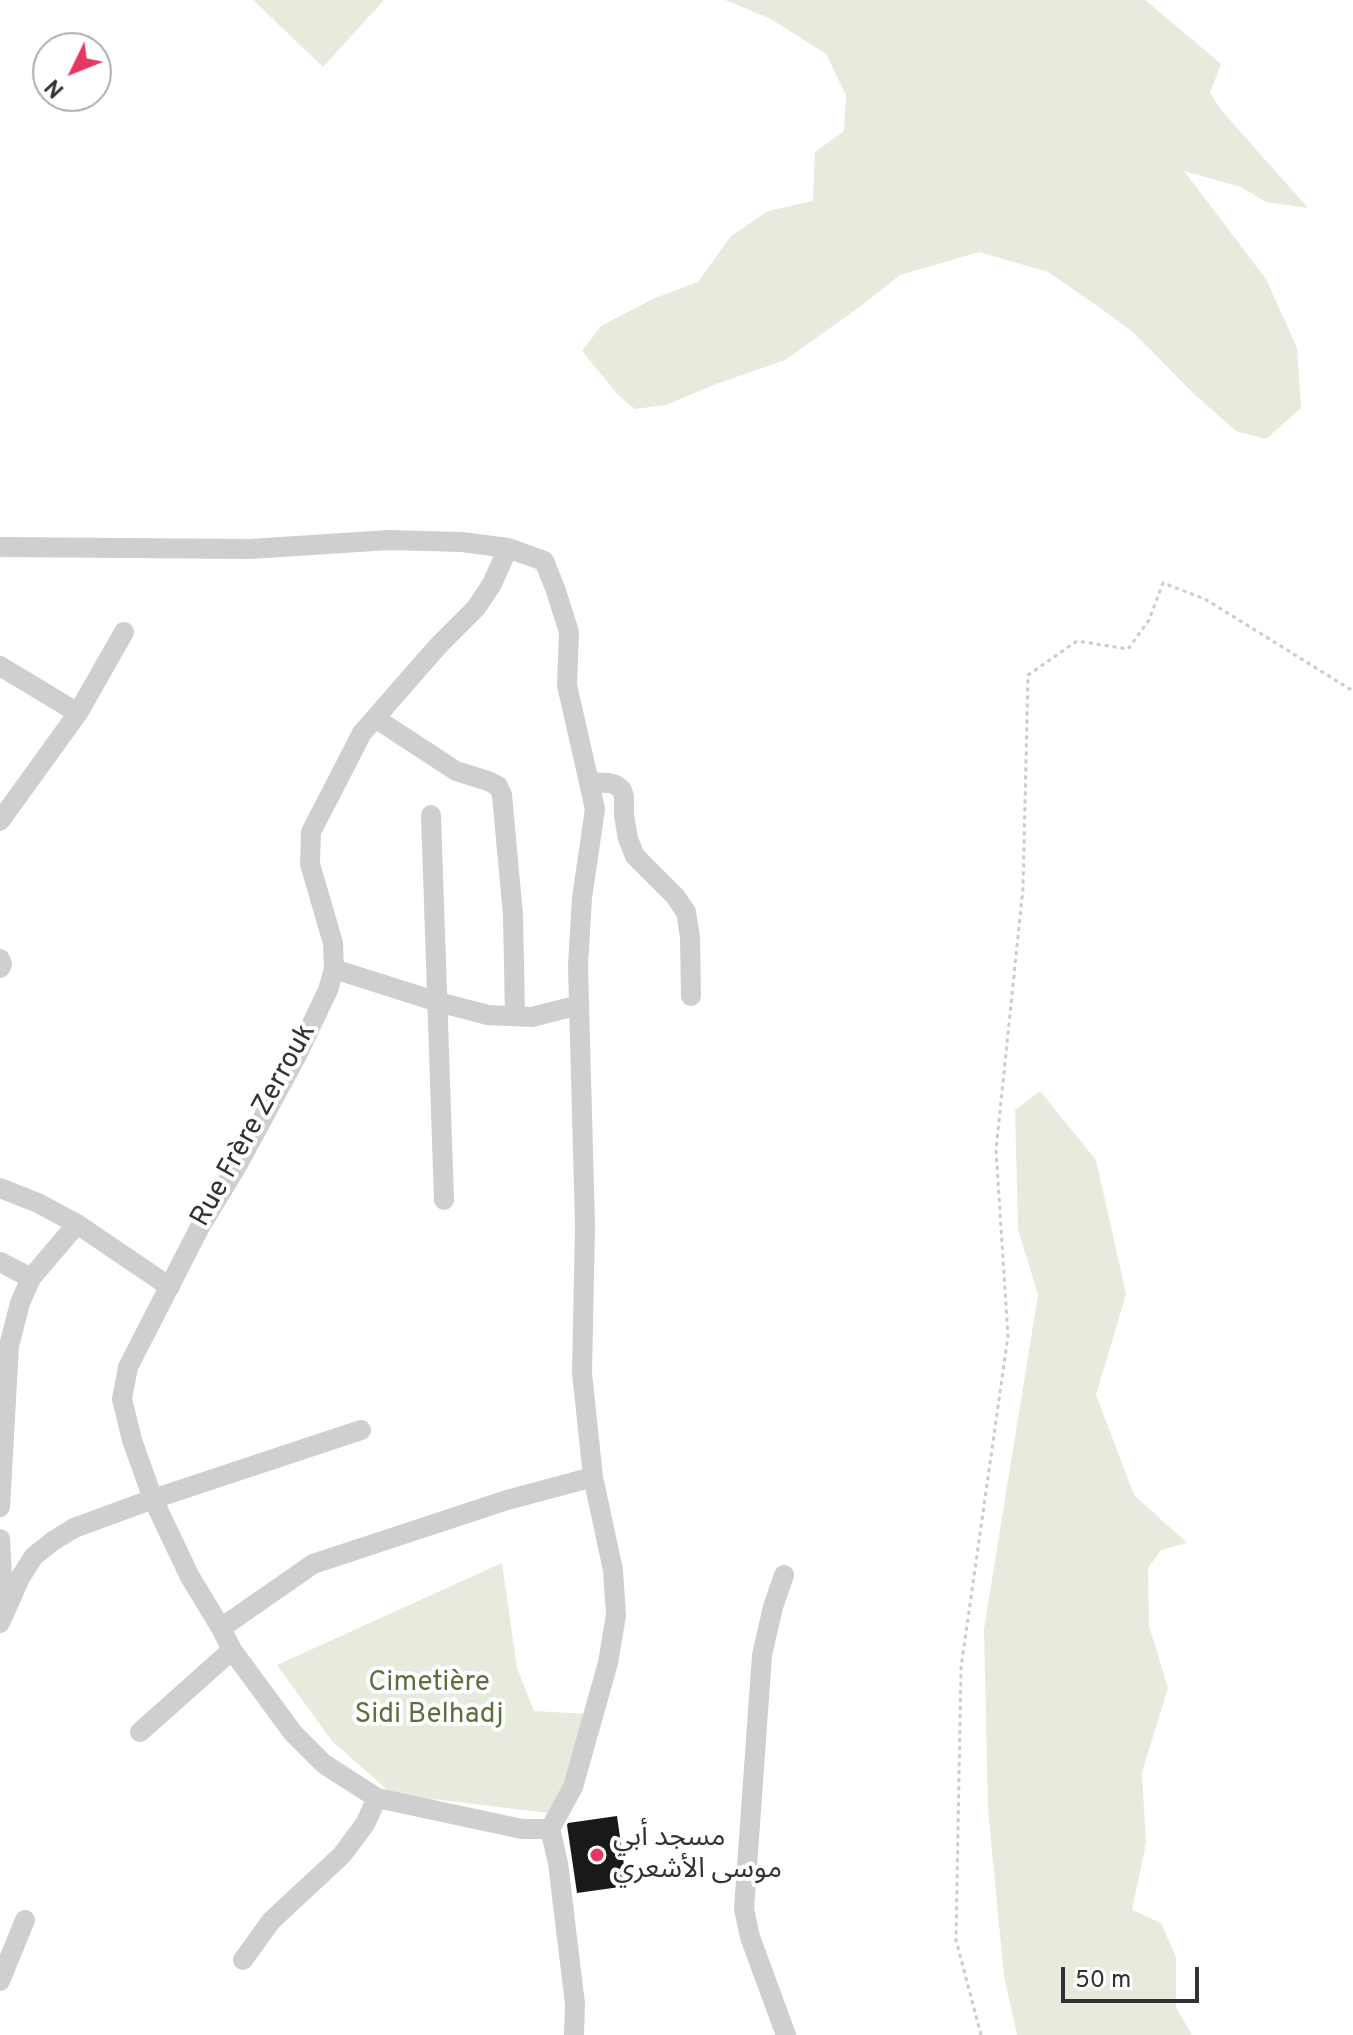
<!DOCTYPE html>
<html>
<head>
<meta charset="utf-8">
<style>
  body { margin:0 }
  #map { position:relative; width:1353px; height:2035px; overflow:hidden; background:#fff; font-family:Overpass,sans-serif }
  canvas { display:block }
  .north { position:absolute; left:32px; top:32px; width:80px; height:80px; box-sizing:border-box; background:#fff; border:2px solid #adadad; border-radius:50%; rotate:227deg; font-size:22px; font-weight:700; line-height:32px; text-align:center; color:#323232 }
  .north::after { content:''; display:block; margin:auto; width:28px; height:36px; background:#e73662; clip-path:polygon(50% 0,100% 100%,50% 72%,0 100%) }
  .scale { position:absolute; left:1061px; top:1967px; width:138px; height:36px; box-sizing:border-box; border:4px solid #323232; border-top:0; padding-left:10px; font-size:24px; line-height:28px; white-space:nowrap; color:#323232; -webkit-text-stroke:6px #fff; paint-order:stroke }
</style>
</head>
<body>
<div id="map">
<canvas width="1353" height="2035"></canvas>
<div class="north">N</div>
<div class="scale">50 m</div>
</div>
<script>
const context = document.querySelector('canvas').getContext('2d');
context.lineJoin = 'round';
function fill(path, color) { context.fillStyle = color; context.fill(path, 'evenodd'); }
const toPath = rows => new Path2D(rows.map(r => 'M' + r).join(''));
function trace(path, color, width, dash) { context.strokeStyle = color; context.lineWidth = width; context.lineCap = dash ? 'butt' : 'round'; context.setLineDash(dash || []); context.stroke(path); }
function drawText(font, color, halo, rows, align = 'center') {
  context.font = font + ' Overpass,"Noto Sans Arabic",sans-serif'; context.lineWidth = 8; context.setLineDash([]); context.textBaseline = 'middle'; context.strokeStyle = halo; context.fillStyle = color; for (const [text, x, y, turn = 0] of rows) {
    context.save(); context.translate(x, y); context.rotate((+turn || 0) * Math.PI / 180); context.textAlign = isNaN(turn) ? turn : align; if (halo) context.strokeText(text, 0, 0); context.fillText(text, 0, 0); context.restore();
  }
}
fill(toPath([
  [253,0,384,0,323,67],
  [725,0,1145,0,1221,64,1210,93,1222,111,1308,208,1266,202,1241,187,1184,171,1266,279,1297,348,1301,408,1266,439,1236,431,1193,393,1133,332,1099,307,1048,272,979,252,900,275,861,306,785,360,716,384,666,405,635,409,619,396,582,351,601,326,655,298,698,282,731,236,768,211,813,201,815,152,844,131,846,95,826,54,771,19],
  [1040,1091,1096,1160,1126,1294,1096,1395,1134,1495,1187,1543,1161,1550,1148,1568,1149,1626,1168,1688,1142,1772,1146,1843,1132,1910,1161,1923,1176,1957,1176,2007,1192,2035,1017,2035,1004,1976,988,1809,984,1629,1038,1295,1018,1229,1015,1110],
  [502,1563,517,1668,534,1711,588,1714,564,1815,392,1794,332,1741,277,1665]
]), '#e7ebdd');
fill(toPath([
  [617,1816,627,1886,577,1893,567,1825,568,1823]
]), '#191919');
trace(toPath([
  [981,2035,956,1940,961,1668,1008,1336,996,1150,1023,888,1028,675,1077,641,1128,649,1149,620,1163,583,1205,599,1353,691]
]), '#ccc', 3, [4, 4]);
trace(toPath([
  [0,547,250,549,389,540,462,542,508,548,492,584,476,608,438,646,362,733,311,832,310,864,333,943,334,969,328,990,297,1055,237,1166,201,1225,128,1367,122,1399,132,1440,153,1499,190,1577,221,1628,232,1650,293,1733,324,1764,377,1798,522,1829,550,1829,558,1863,575,2004,574,2035],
  [508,548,544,561,555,588,569,632,567,685,595,809,582,898,578,965,585,1226,582,1373,593,1477,613,1570,616,1615,608,1663,573,1787,550,1829],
  [0,666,78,713,124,632],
  [375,718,456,771,488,781,498,786,502,795,513,915,515,1016],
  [589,782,609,783,616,785,622,790,624,797,624,815,628,839,635,856,675,896,686,912,690,937,691,996],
  [431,815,444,1200],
  [0,821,78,713],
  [0,959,2,964,0,968],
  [334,969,438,1002,488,1015,532,1017,579,1005],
  [0,1188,38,1203,77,1224,170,1287],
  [0,1262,31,1278],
  [0,1507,9,1346,20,1303,31,1278,77,1224],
  [0,1539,4,1611],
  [784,1575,773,1607,762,1655,744,1909,750,1937,786,2035],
  [0,1623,20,1578,34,1556,53,1541,74,1528,153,1499,361,1430],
  [221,1628,313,1564,507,1500,593,1477],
  [140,1732,232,1650],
  [243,1960,271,1921,342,1855,365,1824,377,1798],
  [0,1981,25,1920]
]), '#cfcfcf', 20);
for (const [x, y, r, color] of [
  [597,1855,8,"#e73662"]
]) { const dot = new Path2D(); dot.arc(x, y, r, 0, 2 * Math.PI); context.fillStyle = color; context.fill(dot); trace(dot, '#fff', 3); }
drawText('28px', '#323232', '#fff', [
  ["Rue Frère Zerrouk",255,1126,-61]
]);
drawText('28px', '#5d6f3e', '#fff', [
  ["Cimetière",429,1684],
  ["Sidi Belhadj",429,1716]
]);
drawText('28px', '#323232', '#fff', [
  ["مسجد أبي",613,1839],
  ["موسى الأشعري",613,1871]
], 'left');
</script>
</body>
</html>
